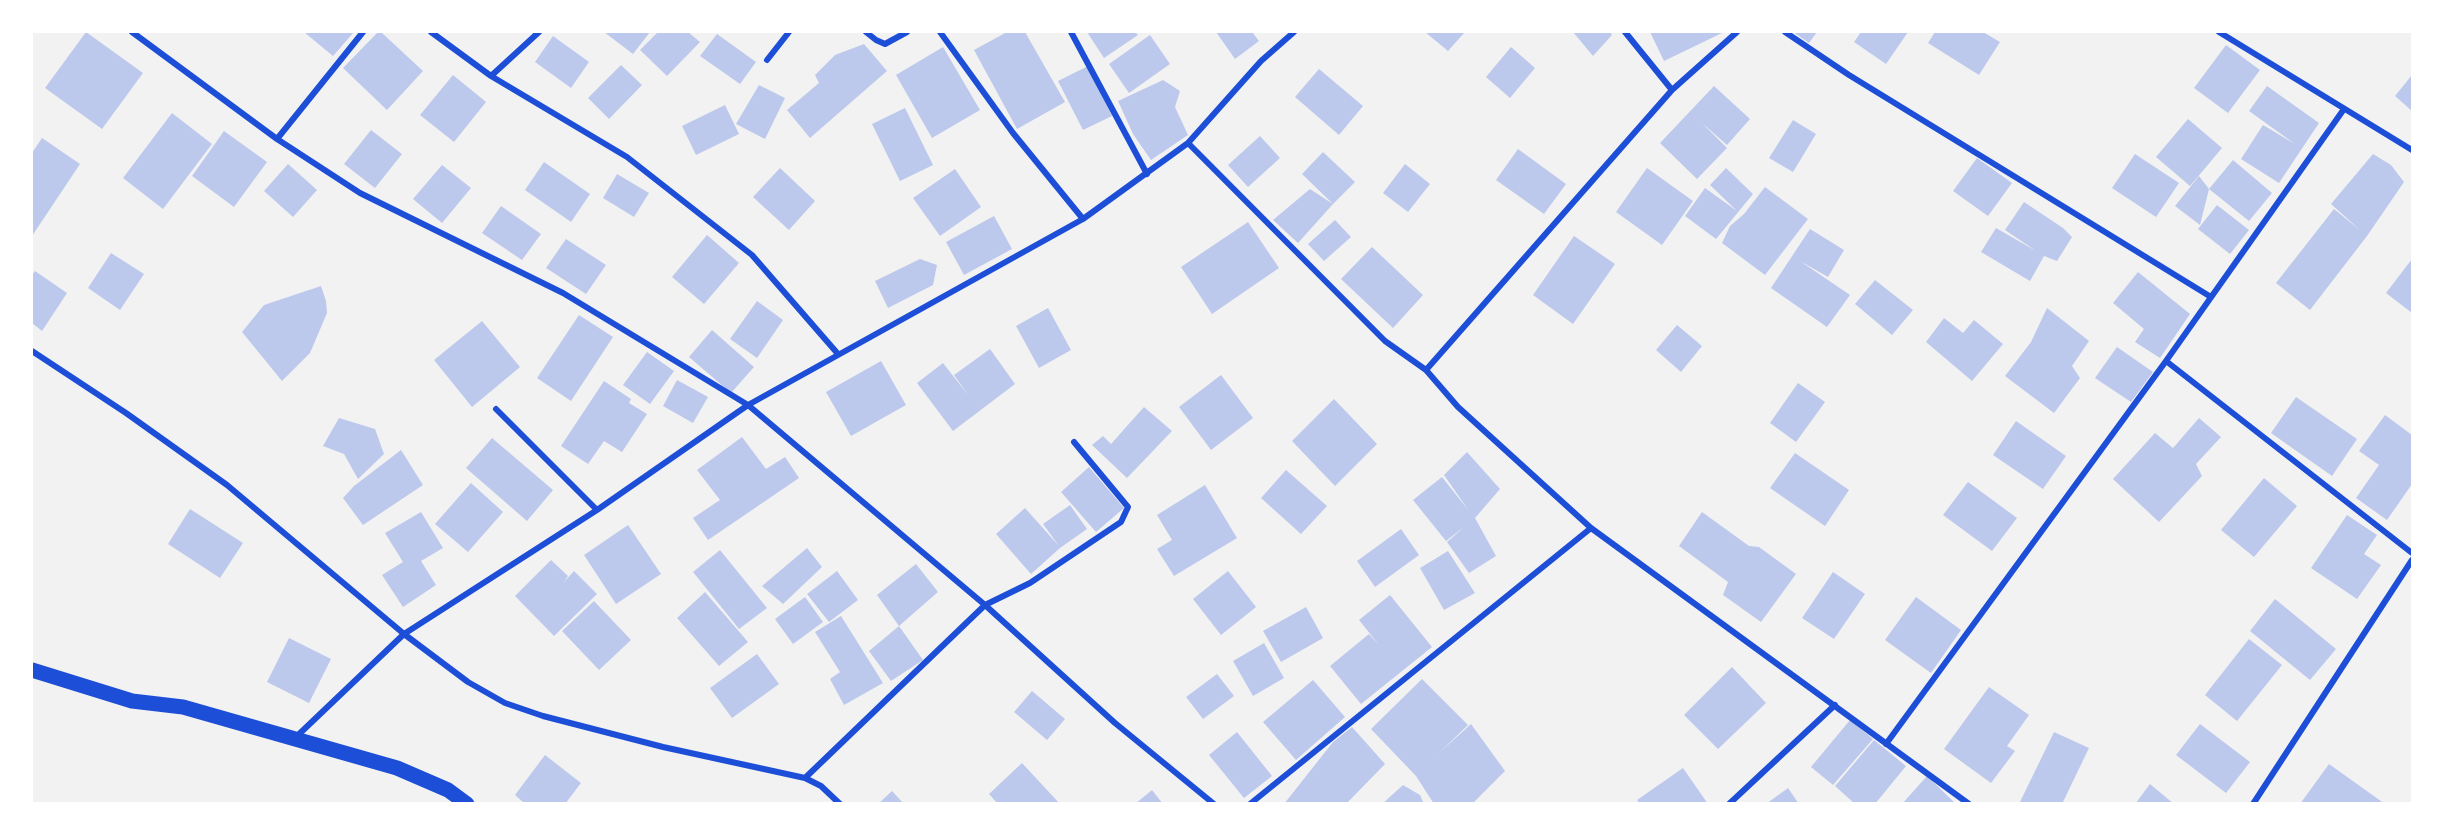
<!DOCTYPE html>
<html>
<head>
<meta charset="utf-8">
<style>
  body { margin:0 }
  #map { position:relative; width:2444px; height:835px; overflow:hidden; background:#f2f2f2; font-family:"Varela Round",sans-serif }
  canvas { display:block }
  .frame { position:absolute; inset:0; border:33px solid #fff; pointer-events:none }
</style>
</head>
<body>
<div id="map">
<canvas width="2444" height="835"></canvas>
<div class="frame"></div>
</div>
<script>
const context = document.querySelector('canvas').getContext('2d');
context.lineJoin = 'round';
function fill(path, color) { context.fillStyle = color; context.fill(path, 'evenodd'); }
const toPath = rows => new Path2D(rows.map(r => 'M' + r).join(''));
function trace(path, color, width, dash) { context.strokeStyle = color; context.lineWidth = width; context.lineCap = dash ? 'butt' : 'round'; context.setLineDash(dash || []); context.stroke(path); }
fill(toPath([
  [86,32,143,73,102,129,45,88],
  [304,32,354,32,333,56],
  [378,32,381,32,423,71,387,110,343,68],
  [604,32,650,32,633,54],
  [658,32,688,32,700,42,667,76,640,50],
  [1007,32,1025,32,1065,102,1017,129,974,50],
  [1087,32,1135,32,1138,35,1104,58],
  [1216,32,1252,32,1259,41,1235,59],
  [1425,32,1465,32,1448,51],
  [1573,32,1610,32,1612,35,1593,56],
  [1650,32,1724,32,1664,61],
  [1793,32,1817,32,1809,43],
  [1861,32,1908,32,1886,64,1854,42],
  [1935,32,1983,32,2000,42,1979,75,1928,43],
  [717,34,756,62,740,84,700,56],
  [1150,35,1170,64,1129,93,1109,64],
  [553,36,589,62,571,88,535,62],
  [864,44,887,71,810,138,787,110,819,83,815,75,835,55],
  [2226,45,2260,70,2228,113,2194,88],
  [943,47,980,110,932,138,896,75],
  [1511,47,1535,68,1510,98,1486,77],
  [621,65,642,85,609,119,588,98],
  [1088,66,1112,116,1083,130,1058,81],
  [1319,69,1363,106,1339,135,1295,97],
  [453,75,486,102,454,142,420,115],
  [2412,75,2412,111,2395,96],
  [1163,80,1180,91,1175,107,1188,135,1151,160,1133,134,1118,101],
  [759,85,785,98,765,139,736,124],
  [1714,86,1750,119,1727,145,1702,123,1727,148,1697,179,1660,143],
  [2267,86,2319,123,2279,183,2241,159,2263,125,2295,144,2249,111],
  [725,105,739,134,696,155,682,126],
  [905,108,933,165,900,181,872,124],
  [172,113,212,144,163,209,123,178],
  [2188,119,2222,148,2190,186,2156,157],
  [1793,120,1816,134,1793,172,1769,158],
  [371,130,402,154,375,188,344,164],
  [224,131,267,162,234,207,192,176],
  [1260,136,1280,158,1248,187,1228,165],
  [42,138,80,164,32,236,32,153],
  [1518,149,1566,184,1544,214,1496,180],
  [1323,152,1355,182,1333,204,1302,174],
  [2135,154,2179,183,2156,217,2112,188],
  [2373,154,2391,165,2404,182,2367,236,2310,310,2276,283,2334,209,2360,230,2331,204],
  [1977,158,2012,183,1988,216,1953,191],
  [2233,160,2272,193,2249,221,2209,189,2200,225,2175,206,2199,176,2209,189],
  [544,162,590,194,571,222,525,190],
  [288,164,317,190,293,217,264,191],
  [1405,164,1430,184,1408,212,1383,193],
  [442,165,471,188,442,223,413,199],
  [780,168,815,201,789,230,753,197],
  [1647,168,1693,201,1662,245,1616,212],
  [1726,168,1753,194,1716,239,1685,216,1705,188,1737,211,1710,185],
  [955,169,981,207,940,236,913,198],
  [617,174,649,193,634,217,603,198],
  [1765,187,1808,219,1765,275,1722,243,1730,226,1744,214],
  [1310,189,1333,204,1298,243,1273,220],
  [2024,202,2063,228,2072,237,2057,261,2044,256,2030,281,1981,252,1996,228,2036,251,2005,230],
  [2217,205,2249,230,2230,254,2198,229],
  [501,206,541,234,522,260,482,233],
  [994,216,1012,249,964,275,946,242],
  [1335,220,1351,237,1324,261,1308,244],
  [1248,222,1279,268,1212,314,1181,267],
  [1810,229,1844,250,1828,277,1800,261,1850,295,1827,327,1771,288],
  [707,235,739,263,704,304,672,277],
  [1574,236,1615,264,1573,324,1533,295],
  [566,239,606,265,586,294,546,268],
  [1372,247,1423,295,1393,328,1341,279],
  [111,253,144,274,120,310,88,288],
  [920,259,937,265,933,285,888,308,875,281],
  [2412,259,2412,313,2386,293],
  [35,271,67,293,42,331,32,323,32,275],
  [2138,272,2190,314,2160,358,2135,342,2144,329,2113,303],
  [1875,280,1913,310,1892,335,1855,304],
  [321,286,326,301,327,313,310,353,282,381,242,332,264,305],
  [757,301,783,320,757,358,730,339],
  [1048,308,1071,350,1039,368,1016,326],
  [2047,308,2089,341,2072,366,2080,378,2054,413,2005,376,2031,342],
  [579,315,613,337,571,401,537,378],
  [1944,318,1963,333,1974,320,2003,344,1972,381,1926,342],
  [482,321,520,367,472,407,434,360],
  [1677,325,1702,346,1681,372,1656,350],
  [712,330,754,367,731,393,689,357],
  [2117,347,2153,372,2131,402,2095,378],
  [990,349,1015,384,953,431,917,383,943,363,968,395,954,375],
  [647,352,674,371,650,404,623,385],
  [881,361,906,405,851,436,826,392],
  [1221,375,1253,418,1211,450,1179,407],
  [677,380,708,397,693,423,663,406],
  [604,381,631,399,629,403,647,414,622,452,604,441,588,464,561,446],
  [1798,383,1825,402,1796,442,1770,423],
  [2296,397,2357,439,2332,476,2271,433],
  [1334,399,1377,444,1335,486,1292,441],
  [1144,407,1172,431,1127,478,1092,445,1103,436,1111,444],
  [2385,415,2412,435,2412,484,2387,520,2356,498,2379,465,2359,451],
  [339,418,375,429,384,454,358,479,344,454,323,446],
  [2199,418,2221,437,2196,464,2202,476,2159,522,2113,479,2155,433,2173,448],
  [2016,421,2066,456,2043,489,1993,455],
  [742,437,766,469,785,457,799,478,708,540,693,518,720,500,697,470],
  [492,438,553,490,527,521,466,468],
  [401,450,423,485,363,525,343,498,354,486],
  [1467,452,1500,489,1475,518,1496,556,1469,573,1447,542,1464,527,1446,541,1413,500,1442,477,1469,511,1444,475],
  [1795,453,1849,490,1825,526,1770,488],
  [1089,467,1124,508,1096,532,1061,492],
  [1286,470,1327,506,1301,534,1261,498],
  [2264,478,2297,506,2254,557,2221,530],
  [1968,482,2017,518,1992,551,1943,515],
  [471,483,503,512,468,552,435,524],
  [1205,485,1237,538,1174,576,1157,549,1172,540,1157,515],
  [1070,505,1087,529,1060,548,1031,574,996,534,1025,508,1059,546,1043,524],
  [190,509,243,543,220,578,168,544],
  [421,512,443,548,421,561,436,585,403,607,382,575,403,562,385,533],
  [1702,512,1749,546,1759,547,1796,574,1761,622,1723,595,1728,582,1679,546],
  [2347,515,2377,535,2364,554,2381,565,2357,599,2311,568],
  [628,525,661,574,616,604,584,555],
  [1401,529,1419,555,1375,587,1357,561],
  [807,548,822,567,783,604,762,586],
  [720,550,767,608,739,629,693,572],
  [1448,551,1475,593,1444,610,1420,568],
  [551,560,568,576,563,583,574,571,597,594,554,636,515,596],
  [916,564,938,592,899,626,877,595],
  [837,571,858,600,829,622,807,594],
  [1228,571,1256,607,1221,635,1193,599],
  [1833,572,1865,594,1834,639,1802,618],
  [705,592,748,642,719,666,677,618],
  [1390,595,1432,647,1361,704,1330,666,1369,634,1379,645,1359,620],
  [805,597,823,622,793,644,775,619],
  [1916,597,1961,630,1931,673,1885,640],
  [2275,599,2336,649,2310,680,2250,631],
  [594,601,631,640,599,670,562,631],
  [1306,607,1323,638,1281,662,1263,631],
  [841,616,883,683,844,705,830,679,840,672,815,632],
  [899,626,923,660,891,681,869,651],
  [289,638,331,659,309,703,267,682],
  [2249,639,2282,665,2237,721,2205,695],
  [1264,643,1284,678,1253,696,1233,661],
  [757,654,779,684,732,718,710,688],
  [1732,667,1766,703,1718,749,1684,715],
  [1217,674,1234,696,1203,719,1186,697],
  [1422,679,1468,725,1438,754,1471,724,1505,771,1472,804,1434,804,1416,776,1371,729],
  [1313,680,1345,717,1296,760,1263,722],
  [1989,687,2029,715,2007,746,2015,751,1991,783,1944,749],
  [1032,691,1065,719,1047,740,1014,712],
  [1850,720,1873,739,1833,785,1811,767],
  [2200,724,2250,762,2226,793,2176,755],
  [1352,727,1385,764,1346,804,1284,804,1333,742],
  [1237,732,1272,776,1244,798,1209,755],
  [2054,732,2089,748,2062,804,2019,804],
  [1874,740,1906,766,1875,804,1855,804,1835,786],
  [545,755,581,783,565,804,525,804,515,795],
  [1022,763,1060,804,998,804,989,794],
  [2329,764,2385,804,2300,804],
  [1683,768,1708,804,1640,804,1637,800],
  [1927,776,1956,804,1902,804],
  [2150,784,2174,804,2135,804],
  [1403,785,1420,795,1424,804,1382,804],
  [1788,788,1799,804,1766,804],
  [1152,790,1163,804,1135,804],
  [892,791,904,804,878,804]
]), '#bdc9ec');
trace(toPath([
  [132,32,277,139,360,193,563,293,748,405,985,605,1115,723,1214,804],
  [431,32,491,76,627,157,752,255,838,354],
  [866,32,876,40,885,44,907,32],
  [940,32,1013,133,1083,219],
  [1071,32,1147,174],
  [1625,32,1672,90],
  [1785,32,1849,75,2211,297],
  [2219,32,2412,150],
  [767,60,789,32],
  [491,76,539,32],
  [277,139,363,32],
  [1188,143,1385,341,1426,370,1458,407,1591,528,1969,804],
  [32,351,126,413,227,485,404,634,468,682,505,703,543,716,663,747,805,778,821,786,840,804],
  [2166,361,2412,553],
  [1426,370,1672,90,1737,32],
  [496,409,597,510],
  [296,737,404,634,597,510,748,405,1083,219,1188,143,1261,61,1294,32],
  [1886,744,2166,361,2344,109],
  [805,778,985,605,1030,583,1121,522,1128,507,1074,442],
  [1250,804,1591,528],
  [1729,804,1835,705],
  [2253,804,2412,560]
]), '#1d4ed8', 6);
trace(toPath([
  [32,670,132,701,183,707,397,768,448,790,467,804]
]), '#1d4ed8', 15);
</script>
</body>
</html>
